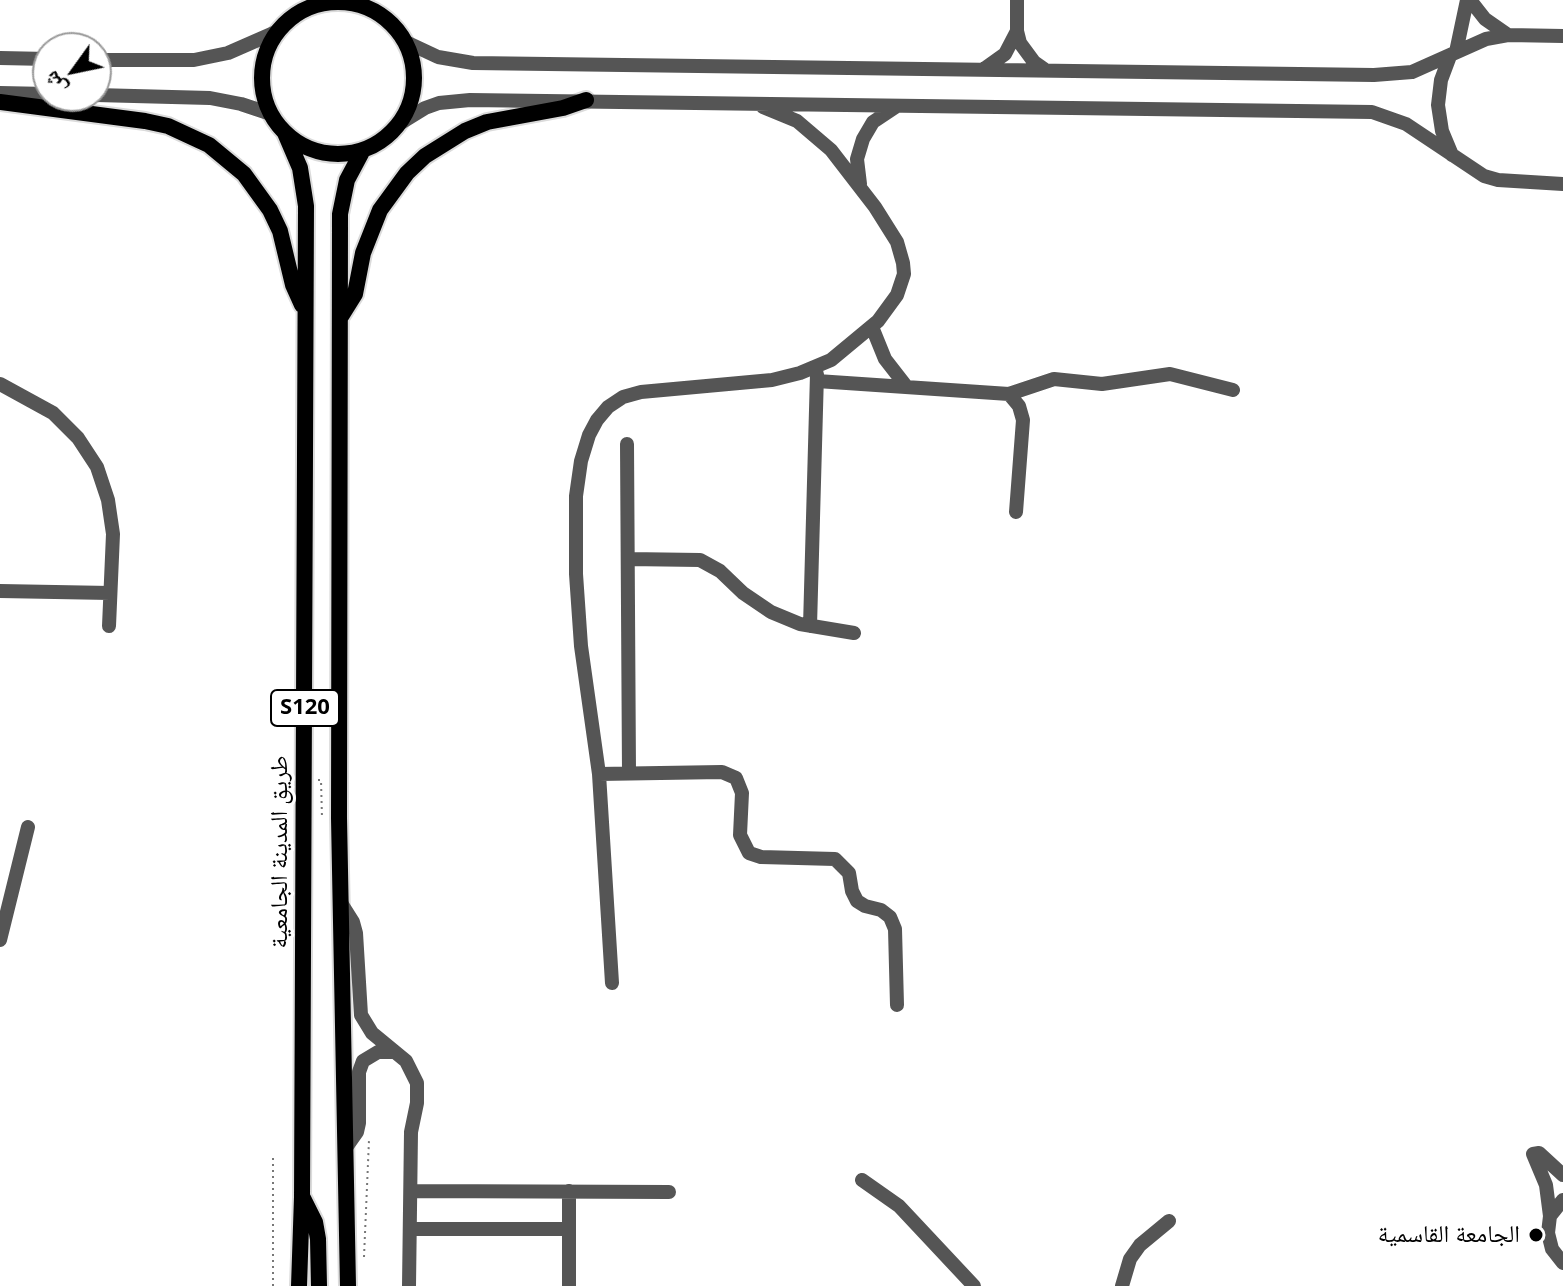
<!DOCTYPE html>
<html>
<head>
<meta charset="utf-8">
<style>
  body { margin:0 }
  #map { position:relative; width:1563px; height:1286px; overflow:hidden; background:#fff; font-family:"Open Sans","Noto Naskh Arabic",sans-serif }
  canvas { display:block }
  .north { position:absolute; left:32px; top:32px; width:80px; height:80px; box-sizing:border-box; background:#fff; border:2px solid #999; border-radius:50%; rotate:237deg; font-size:22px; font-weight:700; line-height:32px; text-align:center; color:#000 }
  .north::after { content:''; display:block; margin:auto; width:28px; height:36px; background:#000; clip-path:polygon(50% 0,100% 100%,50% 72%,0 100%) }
</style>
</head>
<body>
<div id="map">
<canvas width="1563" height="1286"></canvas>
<div class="north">ش</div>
</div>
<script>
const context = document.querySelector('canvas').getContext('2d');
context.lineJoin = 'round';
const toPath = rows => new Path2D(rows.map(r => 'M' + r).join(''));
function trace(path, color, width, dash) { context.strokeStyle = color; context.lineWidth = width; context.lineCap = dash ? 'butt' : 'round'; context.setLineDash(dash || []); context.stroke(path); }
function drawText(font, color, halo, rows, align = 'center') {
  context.font = font + ' "Open Sans","Noto Naskh Arabic",sans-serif'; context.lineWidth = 6; context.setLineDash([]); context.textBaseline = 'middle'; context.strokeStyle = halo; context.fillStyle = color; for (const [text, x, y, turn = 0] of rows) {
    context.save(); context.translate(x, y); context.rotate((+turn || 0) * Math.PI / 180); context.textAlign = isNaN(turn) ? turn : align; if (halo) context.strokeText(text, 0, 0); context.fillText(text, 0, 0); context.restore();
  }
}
const major = toPath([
  '262 78a76 76 0 1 1 152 0a76 76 0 1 1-152 0Z',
  [0,102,145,121,168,126,209,145,244,174,270,210,280,231,293,285,302,305],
  [285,133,300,168,306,206,302,1197,299,1286],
  [340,318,355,294,363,253,380,210,407,173,425,156,465,131,487,122,563,108,586,100],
  [303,1198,315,1222,318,1239,319,1286],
  [348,1286,339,818,340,214,347,180,363,150]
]);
trace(major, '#dbdbdb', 20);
trace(toPath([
  [318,780,321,780,322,818],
  [273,1158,273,1286],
  [364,1257,369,1140]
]), '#777', 2, [2, 4]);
trace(toPath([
  [1017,0,1017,31,1020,43,1034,62,1044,69],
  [1470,0,1485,19,1508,35],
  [406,42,438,57,473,63,1374,75,1412,72,1486,39,1508,35,1563,36],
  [1456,52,1467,0],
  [1450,56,1441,80,1438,105,1442,131,1452,155],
  [0,58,48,59],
  [96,60,194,60,228,53,276,32],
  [984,69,1005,54,1017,31],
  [0,93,48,94],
  [96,95,210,98,241,104,271,114],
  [399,124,425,108,439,103,470,100,1372,112,1406,124,1484,176,1498,180,1563,184],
  [860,184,857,159,863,139,873,122,897,106],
  [872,327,885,359,906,386],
  [817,381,1009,394,1019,406,1023,420,1016,512],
  [0,384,53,413,78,438,97,467,108,500,113,534,109,626],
  [1009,394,1054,379,1102,384,1170,374,1233,390],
  [627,444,629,773],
  [628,559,700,560,720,571,743,593,771,612,800,624,854,633],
  [0,591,110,593],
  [810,626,817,374],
  [599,774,722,772,736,778,742,793,740,835,749,853,761,857,835,859,849,873,852,891,857,901,865,906,881,910,890,917,895,929,897,1005],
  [341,903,353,922,356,933,361,1015,372,1033,406,1061,417,1083,417,1103,411,1132,409,1286],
  [0,940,28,827],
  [612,983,599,774,581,646,576,574,576,496,581,461,589,435,597,420,608,407,623,397,641,392,772,380,800,373,831,360,878,321,897,295,904,274,903,263,897,242,875,207,831,150,797,121,763,107],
  [345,1149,357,1132,359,1123,359,1072,363,1061,378,1052,395,1052],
  [862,1180,899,1206,974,1286],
  [411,1191,669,1192],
  [569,1191,569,1286],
  [1563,1200,1550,1216,1548,1233,1552,1249,1563,1263],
  [1550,1216,1546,1185,1533,1154,1539,1153,1563,1175],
  [410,1229,567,1229],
  [1122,1286,1130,1259,1140,1245,1169,1221]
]), '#555', 14);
trace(major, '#000', 16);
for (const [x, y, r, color] of [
  [1536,1235,8,"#000"]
]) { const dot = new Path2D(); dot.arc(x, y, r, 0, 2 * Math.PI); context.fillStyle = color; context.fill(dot); trace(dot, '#fff', 3); }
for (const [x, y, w] of [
  [305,708,68]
]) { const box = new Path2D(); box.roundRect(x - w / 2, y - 18, w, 36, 6); context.fillStyle = '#fff'; context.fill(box); trace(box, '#000', 2); }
drawText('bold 22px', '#000', null, [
  ["S120",305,708]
]);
drawText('24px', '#000', '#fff', [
  ["طريق المدينة الجامعية",280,852,-90]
]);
drawText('24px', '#000', '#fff', [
  ["الجامعة القاسمية",1520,1235]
], 'right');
</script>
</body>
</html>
